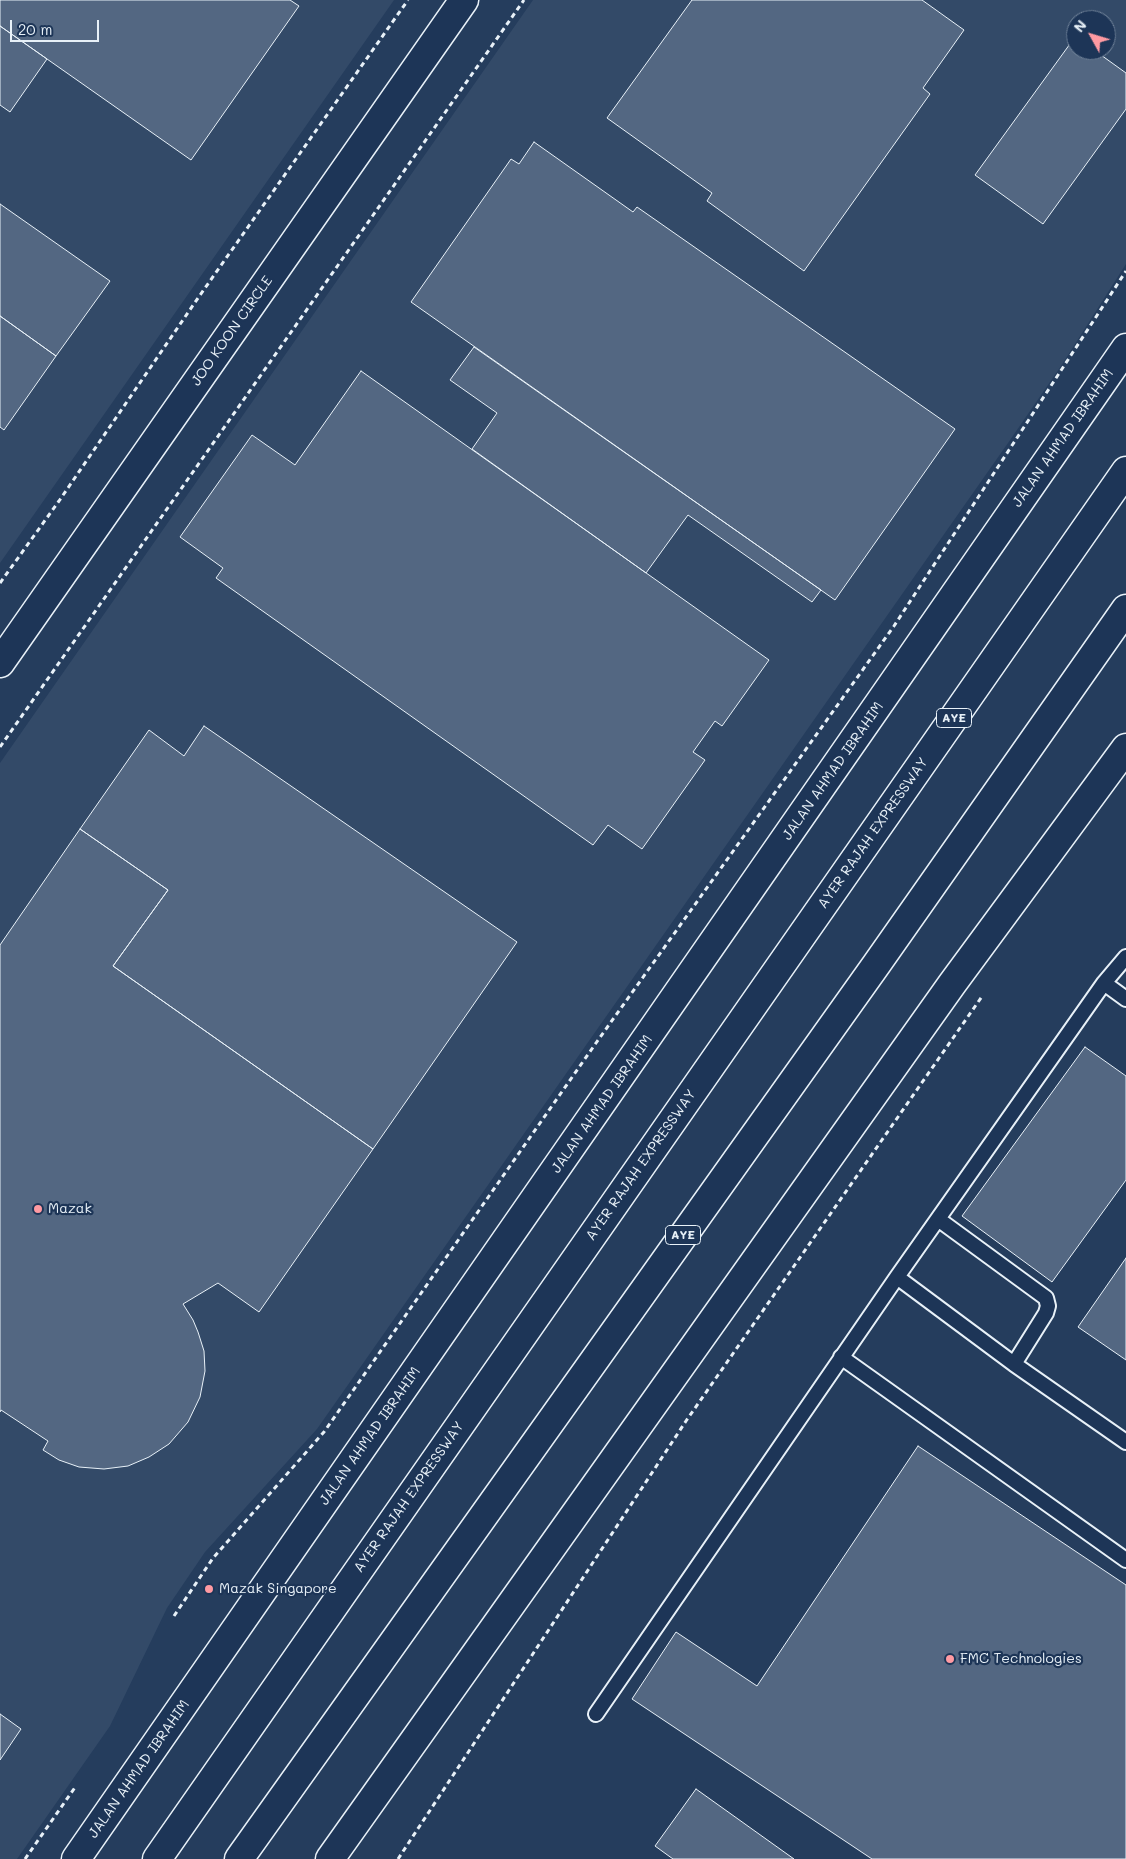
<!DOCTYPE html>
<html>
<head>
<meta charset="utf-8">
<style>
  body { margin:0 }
  #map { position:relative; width:1126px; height:1859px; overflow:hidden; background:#253d5d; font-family:Mali,sans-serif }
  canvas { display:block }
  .north { position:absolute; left:1066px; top:10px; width:50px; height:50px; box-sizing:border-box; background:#1d3557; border:1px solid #6e8097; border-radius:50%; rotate:309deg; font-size:14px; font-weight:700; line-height:20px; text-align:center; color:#e8f1f8 }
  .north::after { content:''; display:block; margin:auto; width:18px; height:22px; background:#ff9aa2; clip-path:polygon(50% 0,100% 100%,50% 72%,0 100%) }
  .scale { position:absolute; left:10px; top:20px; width:89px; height:22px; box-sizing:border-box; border:2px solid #e8f1f8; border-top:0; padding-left:6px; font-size:15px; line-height:18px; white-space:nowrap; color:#e8f1f8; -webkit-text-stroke:4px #1d3557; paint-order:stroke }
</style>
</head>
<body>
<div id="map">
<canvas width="1126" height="1859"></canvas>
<div class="north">N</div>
<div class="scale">20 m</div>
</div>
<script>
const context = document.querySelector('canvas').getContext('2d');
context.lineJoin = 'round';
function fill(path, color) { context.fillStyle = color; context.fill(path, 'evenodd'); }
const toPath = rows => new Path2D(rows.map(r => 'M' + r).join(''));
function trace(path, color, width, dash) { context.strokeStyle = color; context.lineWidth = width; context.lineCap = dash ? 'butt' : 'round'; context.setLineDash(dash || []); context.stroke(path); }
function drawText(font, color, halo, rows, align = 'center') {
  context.font = font + ' Mali,sans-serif'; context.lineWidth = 4.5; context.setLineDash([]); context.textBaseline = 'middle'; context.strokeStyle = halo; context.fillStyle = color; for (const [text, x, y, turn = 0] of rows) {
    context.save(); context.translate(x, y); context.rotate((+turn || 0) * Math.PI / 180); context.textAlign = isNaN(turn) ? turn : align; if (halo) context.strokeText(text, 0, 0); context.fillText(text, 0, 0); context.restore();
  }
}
fill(toPath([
  [0,0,394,0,0,563],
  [533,0,1126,0,1126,264,1061,366,1008,443,317,1429,205,1552,167,1608,110,1726,17,1859,0,1859,0,763],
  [1076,20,1106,20,1106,50,1076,50]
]), '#334a68');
const building = toPath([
  [0,0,290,0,299,6,191,160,0,26,0,0],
  [692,0,922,0,964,30,923,88,930,94,804,271,707,201,712,193,607,118,692,0],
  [0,26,47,59,10,112,0,105,0,26],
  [1075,37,1076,50,1094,50,1126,73,1126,109,1043,224,975,175,1075,37],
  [534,142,633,212,637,207,955,429,835,600,411,302,511,159,519,164,534,142],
  [0,204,110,281,56,356,0,316,0,204],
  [0,316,56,356,4,430,0,427,0,316],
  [474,347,821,590,812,602,688,515,646,573,472,449,497,413,450,380,474,347],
  [361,371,769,660,722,726,715,721,693,752,705,760,642,849,608,825,593,845,216,578,223,568,180,537,252,435,295,465,361,371],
  [204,726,517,942,373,1149,113,966,168,890,80,829,149,730,184,756,204,726],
  [80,829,168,890,113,966,373,1149,259,1312,218,1283,183,1304,193,1320,198,1332,204,1351,205,1371,200,1397,188,1422,169,1444,149,1457,128,1466,104,1469,79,1467,59,1460,43,1450,48,1441,1,1410,0,1412,0,945,80,829],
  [1085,1047,1126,1076,1126,1180,1052,1282,962,1216,1085,1047],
  [1126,1258,1126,1360,1078,1327,1126,1258],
  [918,1446,1126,1585,1126,1859,872,1859,632,1699,676,1632,757,1686,918,1446],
  [0,1714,21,1729,0,1760,0,1714],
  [696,1789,794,1859,673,1859,655,1846,696,1789]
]);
fill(building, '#536782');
trace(building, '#e8f1f8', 1);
const lane = toPath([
  [1104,983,1126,999],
  [938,1219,1046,1298,1048,1306,1046,1313,1014,1364],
  [897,1277,1014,1364,1126,1442],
  [841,1357,1126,1560],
  [596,1714,897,1277,1104,983,1126,957]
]);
const street = toPath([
  [0,663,464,0]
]);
const primary = toPath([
  [76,1859,1126,348],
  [330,1859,952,984,1126,748]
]);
const highway = toPath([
  [157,1859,1126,471],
  [239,1859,876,965,1126,609]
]);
trace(lane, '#e8f1f8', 18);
trace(street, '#e8f1f8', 31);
trace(primary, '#e8f1f8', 31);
trace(highway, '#e8f1f8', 31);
trace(toPath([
  [0,583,59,501,198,298,408,0],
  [0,747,524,0],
  [174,1616,213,1558,324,1432,596,1043,894,626,1126,271],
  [25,1859,76,1786],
  [398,1859,686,1421,983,995]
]), '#e8f1f8', 3, [5, 4]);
trace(lane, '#1d3557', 14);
trace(street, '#1d3557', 28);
trace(primary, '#1d3557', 28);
trace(highway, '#1d3557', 28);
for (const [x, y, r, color] of [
  [38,1209,5,"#ff9aa2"],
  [209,1589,5,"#ff9aa2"],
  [950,1659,5,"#ff9aa2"]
]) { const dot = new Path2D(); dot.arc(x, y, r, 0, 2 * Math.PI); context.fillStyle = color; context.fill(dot); trace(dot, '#1d3557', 2); }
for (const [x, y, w] of [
  [954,718,35],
  [683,1235,35]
]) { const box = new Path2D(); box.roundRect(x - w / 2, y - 9.5, w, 19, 4); context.fillStyle = '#1d3557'; context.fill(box); trace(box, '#e8f1f8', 1); }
drawText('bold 12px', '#e8f1f8', null, [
  ["AYE",954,718],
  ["AYE",683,1235]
]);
drawText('14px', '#e8f1f8', '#1d3557', [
  ["JOO KOON CIRCLE",232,331,-55],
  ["JALAN AHMAD IBRAHIM",1063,438,-55],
  ["JALAN AHMAD IBRAHIM",833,771,-55],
  ["AYER RAJAH EXPRESSWAY",873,833,-55],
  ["JALAN AHMAD IBRAHIM",602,1104,-55],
  ["AYER RAJAH EXPRESSWAY",641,1165,-55],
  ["JALAN AHMAD IBRAHIM",370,1436,-55],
  ["AYER RAJAH EXPRESSWAY",409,1497,-55],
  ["JALAN AHMAD IBRAHIM",139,1769,-55]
]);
drawText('14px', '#e8f1f8', '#1d3557', [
  ["Mazak",48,1209],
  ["Mazak Singapore",219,1589],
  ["FMC Technologies",960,1659]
], 'left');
</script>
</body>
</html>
